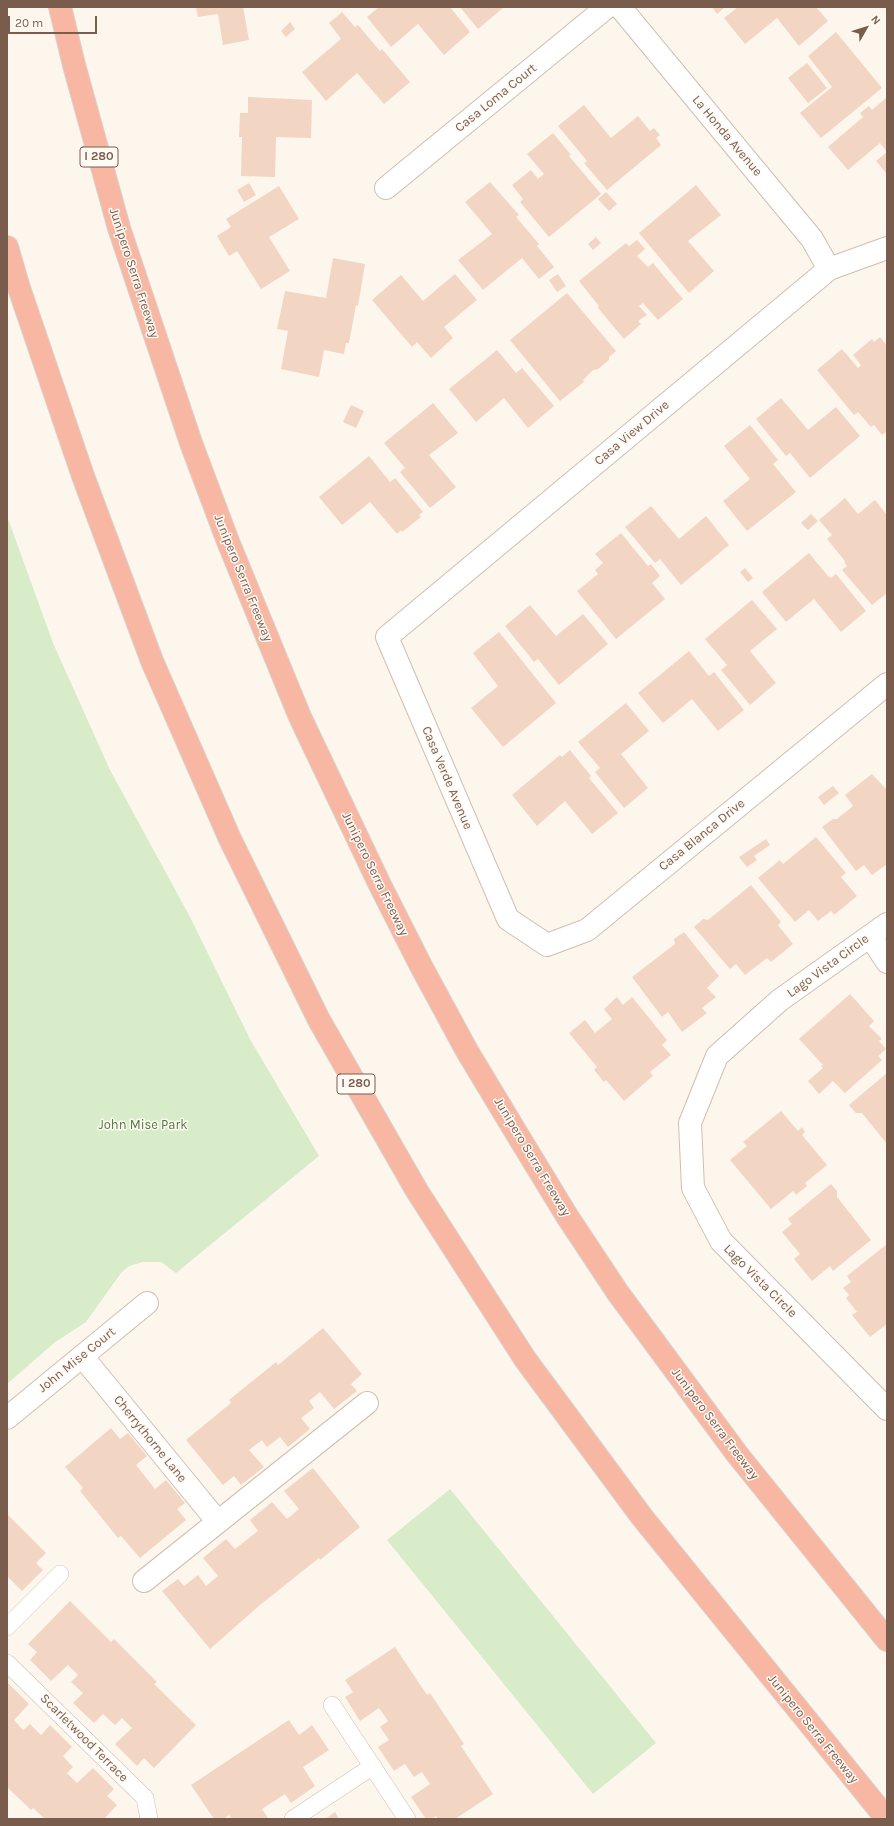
<!DOCTYPE html>
<html>
<head>
<meta charset="utf-8">
<style>
  body { margin:0 }
  #map { position:relative; width:894px; height:1826px; overflow:hidden; background:#fdf6ec; font-family:Karla,sans-serif }
  canvas { display:block }
  .frame { position:absolute; inset:0; border:8px solid #7a5c4d; pointer-events:none }
  .north { position:absolute; left:846px; top:8px; width:40px; height:40px; -webkit-text-stroke:3px #fffaf3; paint-order:stroke; rotate:51deg; font-size:11px; font-weight:700; line-height:16px; text-align:center; color:#7a5c4d }
  .north::after { content:''; display:block; margin:auto; width:14px; height:18px; background:#7a5c4d; clip-path:polygon(50% 0,100% 100%,50% 72%,0 100%) }
  .scale { position:absolute; left:8px; top:16px; width:89px; height:18px; box-sizing:border-box; border:2px solid #7a5c4d; border-top:0; padding-left:5px; font-size:12px; line-height:14px; white-space:nowrap; color:#7a5c4d; -webkit-text-stroke:3px #fffaf3; paint-order:stroke }
</style>
</head>
<body>
<div id="map">
<canvas width="894" height="1826"></canvas>
<div class="frame"></div>
<div class="north">N</div>
<div class="scale">20 m</div>
</div>
<script>
const context = document.querySelector('canvas').getContext('2d');
context.lineJoin = 'round';
function fill(path, color) { context.fillStyle = color; context.fill(path, 'evenodd'); }
const toPath = rows => new Path2D(rows.map(r => 'M' + r).join(''));
function trace(path, color, width, dash) { context.strokeStyle = color; context.lineWidth = width; context.lineCap = dash ? 'butt' : 'round'; context.setLineDash(dash || []); context.stroke(path); }
function drawText(font, color, halo, rows, align = 'center') {
  context.font = font + ' Karla,sans-serif'; context.lineWidth = 3; context.setLineDash([]); context.textBaseline = 'middle'; context.strokeStyle = halo; context.fillStyle = color; for (const [text, x, y, turn = 0] of rows) {
    context.save(); context.translate(x, y); context.rotate((+turn || 0) * Math.PI / 180); context.textAlign = isNaN(turn) ? turn : align; if (halo) context.strokeText(text, 0, 0); context.fillText(text, 0, 0); context.restore();
  }
}
fill(toPath([
  [7,516,53,643,110,770,189,915,251,1041,319,1156,176,1273,161,1262,143,1262,129,1266,121,1273,86,1322,54,1343,7,1384],
  [450,1489,656,1743,593,1794,387,1540]
]), '#d8ecc9');
fill(toPath([
  [196,7,243,7,249,40,223,45,218,14,198,17],
  [379,7,450,7,470,32,444,55,418,24,391,47,367,17],
  [460,7,502,7,503,8,478,29],
  [712,7,725,7,717,14],
  [738,7,816,7,828,21,799,46,777,18,745,44,724,18],
  [342,12,355,27,358,25,380,51,382,49,410,82,384,104,357,73,326,101,302,72,341,39,329,23],
  [290,22,295,29,286,37,281,31],
  [836,32,882,88,821,138,800,113,832,87,808,56],
  [807,63,827,88,808,103,788,78],
  [248,97,312,100,311,138,276,137,275,177,241,176,242,137,239,137,240,113,248,113],
  [887,97,887,152,880,143,848,170,828,147,863,117,860,113,869,106,872,110],
  [584,105,611,138,638,116,650,131,654,128,660,135,656,138,661,145,607,190,584,163,587,161,558,126],
  [553,133,571,155,569,156,601,194,549,237,520,202,523,199,512,185,531,170,538,179,544,174,527,154],
  [887,152,887,174,876,161],
  [490,182,519,215,516,217,539,244,537,246,554,267,539,279,522,258,483,290,458,260,492,234,465,202],
  [249,183,256,195,244,202,237,190],
  [696,185,721,215,688,241,714,271,689,293,639,233],
  [279,186,299,219,269,237,290,271,261,289,237,251,229,256,217,236,231,227,226,219],
  [606,192,617,204,609,211,598,199],
  [596,237,601,243,593,250,588,244],
  [637,240,645,249,637,256,648,267,653,263,683,299,658,320,643,303,639,306,647,315,638,321,641,324,624,339,598,308,599,306,579,281,626,243,629,246],
  [333,258,365,264,358,306,356,305,349,343,346,343,344,354,324,350,319,377,281,369,288,331,277,329,285,291,326,298],
  [455,274,477,300,444,327,453,338,431,358,417,342,412,347,372,300,401,275,423,301],
  [558,274,566,286,557,292,549,280],
  [567,293,616,351,609,357,609,360,598,369,593,370,583,380,584,382,560,401,510,340],
  [880,337,887,346,887,431,882,435,874,425,871,427,858,412,854,415,817,370,842,349,858,368,861,365,853,355,872,339,874,342],
  [497,350,516,373,522,368,554,406,528,428,504,398,476,422,449,389],
  [781,398,808,430,836,407,860,436,810,478,790,453,786,456,756,419],
  [433,403,458,433,429,455,456,487,430,508,400,472,405,468,384,443],
  [351,405,364,411,356,428,343,422],
  [750,425,778,460,773,464,796,492,747,531,723,501,750,479,724,446],
  [369,456,390,482,395,478,423,512,419,515,421,517,402,532,401,530,397,534,370,502,342,525,319,497],
  [845,498,858,514,875,500,887,515,887,593,872,605,842,570,847,566,844,562,845,561,827,539,832,535,819,520],
  [651,506,679,539,706,516,729,545,681,585,660,559,655,563,625,527],
  [811,514,818,521,808,530,801,523],
  [621,533,648,566,651,564,660,576,652,583,665,599,616,639,577,591,598,574,595,570,603,563,595,554],
  [809,553,828,576,831,578,836,574,866,611,841,632,814,599,786,622,762,592],
  [745,568,753,578,748,582,740,572],
  [752,600,777,629,750,651,776,683,750,705,721,670,727,665,705,639],
  [530,605,556,636,583,614,608,644,559,685,538,659,534,662,505,626],
  [499,632,556,703,503,747,471,708,498,686,473,653],
  [689,651,709,676,714,672,744,710,718,731,692,699,663,723,638,693],
  [626,703,649,731,621,754,648,788,624,808,595,772,600,768,578,742],
  [570,750,591,776,589,778,618,813,592,834,565,801,537,826,512,795,560,755,562,757],
  [872,774,887,790,887,864,872,875,864,865,856,871,822,827,833,819,837,819,853,806,845,795],
  [833,786,839,793,824,805,818,797],
  [816,837,846,873,841,877,857,896,834,915,831,911,818,921,809,910,795,922,758,878,780,860,783,864],
  [766,839,770,845,754,856,757,860,747,867,739,857],
  [751,885,781,922,778,925,793,944,771,962,767,958,745,975,736,964,730,969,694,927,703,919,708,920],
  [684,932,719,976,707,988,716,997,702,1008,707,1013,682,1032,668,1012,662,1017,632,977,675,944,674,939],
  [850,994,874,1021,869,1026,882,1039,879,1041,886,1049,878,1056,882,1060,845,1093,833,1081,819,1094,808,1081,823,1068,821,1066,823,1065,799,1039],
  [617,997,623,1005,632,997,667,1040,662,1045,671,1055,650,1072,653,1076,624,1101,606,1080,604,1082,594,1070,597,1067,569,1033,585,1020,595,1033,612,1019,604,1009],
  [887,1073,887,1144,862,1113,856,1113,849,1105],
  [781,1111,798,1131,802,1127,805,1132,802,1135,827,1165,805,1183,807,1186,796,1195,793,1191,771,1209,730,1160,747,1146,743,1142],
  [831,1184,837,1191,837,1197,871,1240,833,1271,830,1266,812,1281,794,1259,800,1254,782,1232,792,1224,788,1219],
  [887,1244,887,1324,870,1337,852,1315,857,1312,846,1298,849,1295,843,1288,851,1282,847,1276],
  [323,1328,362,1374,351,1384,357,1391,334,1409,320,1392,309,1401,314,1408,301,1418,310,1429,288,1447,280,1437,267,1447,262,1440,249,1450,264,1467,241,1485,234,1476,223,1485,186,1440,231,1403,229,1400,276,1362,278,1365],
  [111,1428,120,1439,128,1433,147,1456,136,1465,155,1489,166,1480,185,1503,177,1509,186,1520,140,1558,121,1536,118,1538,80,1491,83,1488,65,1467],
  [313,1468,360,1527,320,1560,319,1558,260,1605,210,1649,162,1591,178,1579,184,1586,198,1575,206,1586,218,1576,203,1558,226,1539,235,1549,258,1531,250,1520,272,1502,287,1519,299,1509,284,1491],
  [7,1514,46,1553,36,1563,43,1570,22,1591,7,1576],
  [70,1601,111,1642,114,1639,157,1682,154,1684,196,1725,154,1768,144,1758,137,1766,115,1744,132,1728,122,1718,115,1725,103,1714,94,1723,73,1703,83,1693,71,1682,78,1675,68,1665,51,1681,30,1660,37,1652,28,1644],
  [395,1647,427,1695,430,1693,464,1744,461,1746,493,1794,455,1819,438,1819,436,1816,431,1819,426,1819,411,1797,430,1784,422,1772,414,1777,405,1764,394,1771,378,1747,389,1740,380,1727,388,1721,379,1708,360,1721,345,1697,353,1692,345,1680],
  [8,1683,29,1704,14,1720,23,1730,30,1724,41,1735,50,1725,72,1747,63,1756,73,1767,67,1773,77,1783,93,1768,114,1789,107,1796,117,1805,104,1819,45,1819,33,1808,31,1810,7,1787],
  [289,1720,299,1735,312,1725,329,1750,303,1767,315,1786,291,1803,285,1794,262,1809,268,1818,266,1819,232,1819,229,1815,224,1819,214,1819,191,1785],
  [335,1812,339,1819,325,1819]
]), '#f3d5c3');
const service = toPath([
  [7,1627,60,1574],
  [7,1663,145,1798,149,1819],
  [332,1705,407,1819],
  [293,1819,373,1766]
]);
const minor = toPath([
  [620,7,812,239,829,269],
  [386,188,607,7],
  [887,248,829,269,387,637,508,919,547,945,587,930,887,684],
  [887,924,780,1000,717,1056,690,1123,693,1188,721,1241,887,1409],
  [870,936,887,962],
  [82,1356,218,1522],
  [7,1418,147,1303],
  [144,1581,367,1403]
]);
const motorway = toPath([
  [60,7,74,65,119,228,191,443,227,539,300,717,380,885,421,966,467,1051,517,1134,567,1216,618,1293,737,1454,887,1640],
  [7,247,18,285,83,476,152,661,230,839,319,1020,417,1191,525,1359,642,1517,887,1819]
]);
trace(service, '#d1beb0', 18);
trace(minor, '#d1beb0', 24);
trace(motorway, '#dad1cd', 24);
trace(service, '#fff', 17);
trace(minor, '#fff', 22);
trace(motorway, '#f7b7a3', 22);
for (const [x, y, w] of [
  [99,157,38],
  [356,1084,38]
]) { const box = new Path2D(); box.roundRect(x - w / 2, y - 10, w, 20, 3); context.fillStyle = '#fffaf3'; context.fill(box); trace(box, '#7a5c4d', 1); }
drawText('bold 12px', '#7a5c4d', null, [
  ["I 280",99,157],
  ["I 280",356,1084]
]);
drawText('13px', '#7a5c4d', '#fffaf3', [
  ["Casa Loma Court",496,98,-39],
  ["La Honda Avenue",727,136,50],
  ["Junipero Serra Freeway",134,273,72],
  ["Casa View Drive",632,433,-40],
  ["Junipero Serra Freeway",243,578,68],
  ["Casa Verde Avenue",447,778,67],
  ["Casa Blanca Drive",702,835,-39],
  ["Junipero Serra Freeway",375,874,64],
  ["Lago Vista Circle",828,966,-36],
  ["Junipero Serra Freeway",532,1157,59],
  ["Lago Vista Circle",760,1281,45],
  ["John Mise Court",77,1360,-39],
  ["Junipero Serra Freeway",715,1424,53],
  ["Cherrythorne Lane",150,1439,51],
  ["Junipero Serra Freeway",813,1729,51],
  ["Scarletwood Terrace",84,1738,45]
]);
drawText('13px', '#537a41', '#fffaf3', [
  ["John Mise Park",143,1125]
]);
</script>
</body>
</html>
